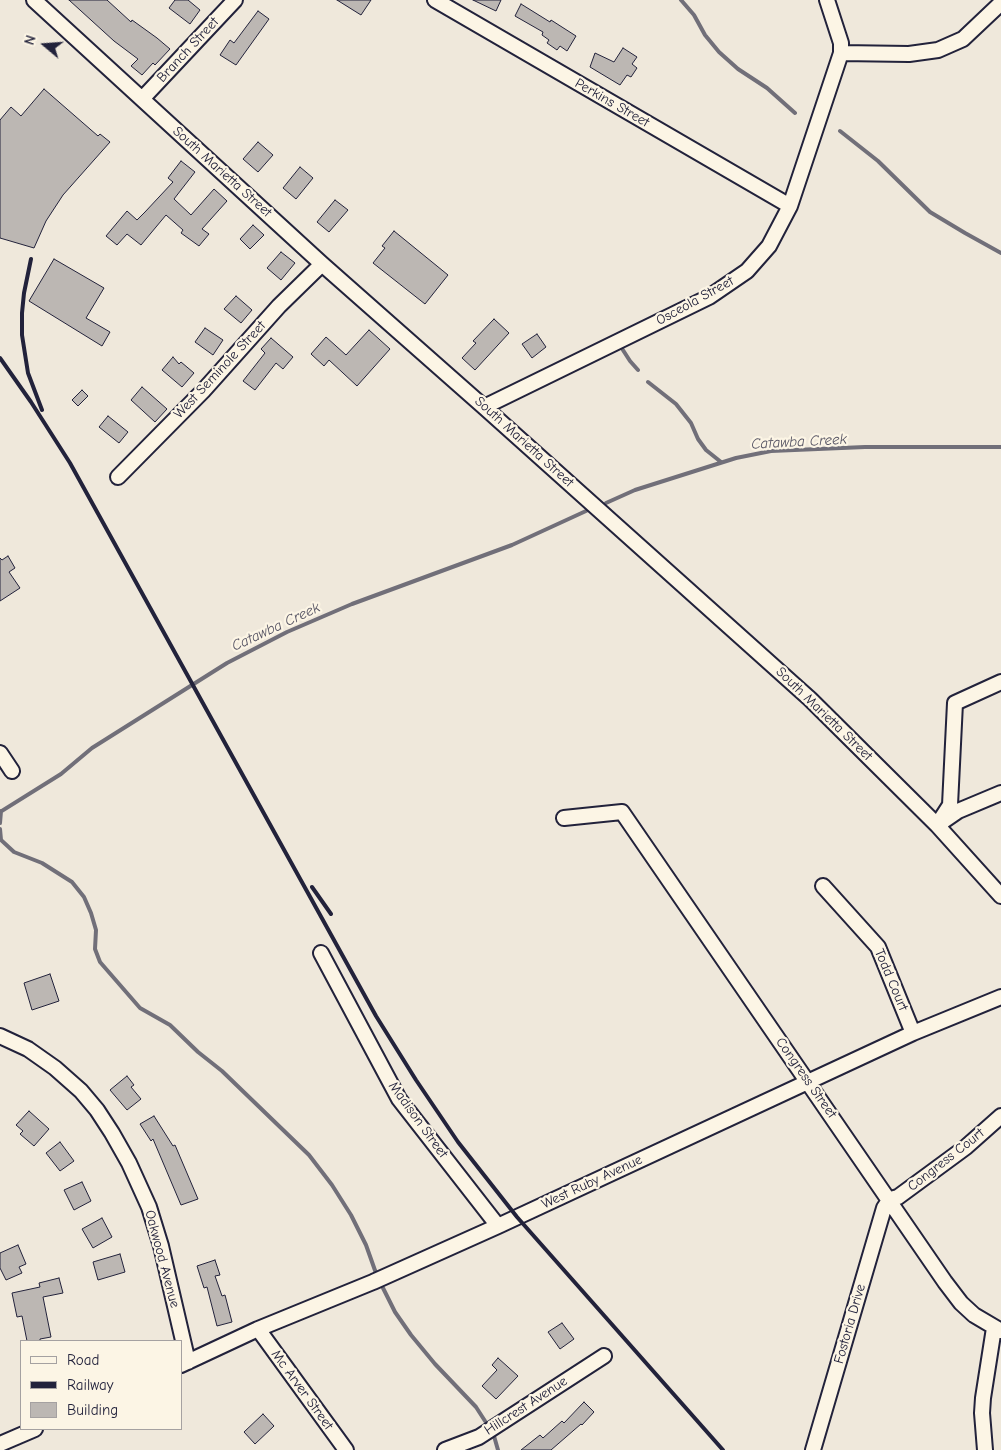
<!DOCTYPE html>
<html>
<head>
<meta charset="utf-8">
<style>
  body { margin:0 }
  #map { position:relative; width:1001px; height:1450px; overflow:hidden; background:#efe8db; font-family:"Comic Neue",sans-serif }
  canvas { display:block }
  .legend { position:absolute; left:20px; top:1340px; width:162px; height:90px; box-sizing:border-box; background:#fcf5e5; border:1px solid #a5a1a1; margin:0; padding:6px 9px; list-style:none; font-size:15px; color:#22223b }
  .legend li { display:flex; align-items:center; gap:10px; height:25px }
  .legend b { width:25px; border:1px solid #a5a1a1 }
  .north { position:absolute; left:20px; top:20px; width:50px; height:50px; -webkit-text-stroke:4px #fcf5e5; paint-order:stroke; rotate:288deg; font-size:14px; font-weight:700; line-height:20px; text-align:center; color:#22223b }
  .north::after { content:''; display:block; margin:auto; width:18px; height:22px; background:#22223b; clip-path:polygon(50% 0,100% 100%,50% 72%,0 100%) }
</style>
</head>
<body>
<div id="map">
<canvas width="1001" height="1450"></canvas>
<ul class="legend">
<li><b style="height:6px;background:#fcf5e5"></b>Road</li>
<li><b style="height:6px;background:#22223b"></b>Railway</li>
<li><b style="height:14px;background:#bcb7b3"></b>Building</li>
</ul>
<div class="north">N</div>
</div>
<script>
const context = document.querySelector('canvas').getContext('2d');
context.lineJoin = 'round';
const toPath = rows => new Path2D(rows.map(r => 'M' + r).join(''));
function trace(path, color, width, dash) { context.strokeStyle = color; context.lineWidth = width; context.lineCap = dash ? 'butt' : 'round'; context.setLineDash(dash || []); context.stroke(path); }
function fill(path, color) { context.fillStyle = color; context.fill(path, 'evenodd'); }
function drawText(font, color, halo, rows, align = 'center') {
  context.font = font + ' "Comic Neue",sans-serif'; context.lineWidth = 4.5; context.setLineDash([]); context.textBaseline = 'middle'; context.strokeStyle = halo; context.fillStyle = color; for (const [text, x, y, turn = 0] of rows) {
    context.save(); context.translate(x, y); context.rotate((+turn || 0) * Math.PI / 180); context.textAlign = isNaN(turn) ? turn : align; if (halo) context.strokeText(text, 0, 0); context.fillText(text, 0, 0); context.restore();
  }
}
trace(toPath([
  [681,0,694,15,705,35,719,52,738,69,767,88,795,113],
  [840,131,878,161,930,212,965,233,1001,253],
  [621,347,630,361,638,370],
  [648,382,676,404,691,423,698,439,706,450,721,462],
  [606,503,635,490,736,458,771,451,865,447,1001,447],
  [0,812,61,774,92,748,227,663,287,632,352,604,512,545,586,511],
  [0,823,1,811],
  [0,829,1,840,14,852,42,863,72,882,84,897,91,913,96,930,95,949,100,962,140,1008,170,1025,198,1052,222,1071,309,1155,332,1185,351,1215,366,1245,377,1276],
  [383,1288,395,1312,411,1335,435,1364,476,1407,485,1421],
  [494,1436,498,1450]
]), '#716f79', 4);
const building = toPath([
  [69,0,107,0,131,22,132,20,157,38,170,49,155,65,153,63,142,75,131,66,138,59,114,41,69,0],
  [175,0,188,0,200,10,190,24,169,8,175,0],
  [337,0,371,0,361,15,337,0],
  [473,0,501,0,496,11,473,0],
  [521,4,550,22,551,20,576,36,567,51,560,46,557,50,547,43,549,40,542,35,543,32,515,16,521,4],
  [258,11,269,19,236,65,220,55,230,40,234,43,258,11],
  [623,48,637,57,632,64,637,68,631,77,627,75,620,85,590,67,595,53,614,62,623,48],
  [44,89,98,136,100,134,110,142,63,195,46,221,34,248,0,238,0,120,11,107,21,116,44,89],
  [258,142,273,155,258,172,243,159,258,142],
  [181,161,195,172,174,199,191,215,214,189,227,201,202,229,209,234,199,246,181,233,183,230,166,215,141,245,127,234,117,245,106,236,127,211,137,220,145,212,173,182,168,178,181,161],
  [300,167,313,178,296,199,283,188,300,167],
  [335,200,348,210,329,232,317,222,335,200],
  [253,225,264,235,250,249,240,239,253,225],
  [394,231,448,275,425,304,373,263,385,248,382,246,394,231],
  [281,252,295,263,281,280,267,268,281,252],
  [54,259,104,288,86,318,110,332,102,346,29,301,54,259],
  [236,296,252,310,241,323,224,309,236,296],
  [494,319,509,333,475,370,462,358,476,343,473,341,494,319],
  [205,328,223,340,213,355,195,342,205,328],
  [369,330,390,349,357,386,329,360,324,366,311,354,326,337,346,355,369,330],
  [537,334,546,347,532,358,522,344,537,334],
  [271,338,293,357,283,369,276,363,255,390,243,381,265,353,261,349,271,338],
  [173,357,179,364,181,362,194,373,182,387,162,370,173,357],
  [142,387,167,409,155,422,131,400,142,387],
  [82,390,88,396,78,406,72,400,82,390],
  [108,416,128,432,119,443,99,427,108,416],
  [8,556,15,568,9,572,20,588,0,601,0,558,2,560,8,556],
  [50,974,59,1001,32,1010,24,983,50,974],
  [127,1076,134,1085,131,1087,141,1099,127,1110,110,1090,127,1076],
  [29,1111,49,1129,34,1146,20,1134,23,1131,16,1125,29,1111],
  [154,1116,173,1146,175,1145,198,1199,181,1205,153,1139,151,1141,140,1124,154,1116],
  [60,1142,74,1161,60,1171,46,1153,60,1142],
  [82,1182,91,1201,74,1210,64,1190,82,1182],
  [102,1218,112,1237,93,1248,82,1229,102,1218],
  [18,1245,26,1264,19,1267,22,1273,6,1280,0,1268,0,1253,18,1245],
  [120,1254,125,1272,98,1280,93,1262,120,1254],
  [215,1260,220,1275,215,1276,222,1296,225,1295,232,1322,217,1326,207,1287,204,1288,197,1266,215,1260],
  [59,1278,63,1293,43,1297,51,1337,40,1339,40,1341,27,1341,22,1316,17,1317,12,1293,40,1287,39,1283,59,1278],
  [562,1323,574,1339,560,1349,548,1332,562,1323],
  [498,1358,518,1376,496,1399,482,1386,497,1370,492,1365,498,1358],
  [584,1402,594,1412,582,1425,581,1424,551,1450,521,1450,540,1435,543,1438,562,1421,564,1423,584,1402],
  [263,1414,274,1426,255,1444,244,1432,263,1414]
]);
fill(building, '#bcb7b3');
trace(building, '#22223b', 1);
const minor = toPath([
  [34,0,322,264,484,407,810,699,937,825,1001,896],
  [435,0,790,206],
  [841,53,909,54,938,50,963,39,1001,3],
  [142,99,235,0],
  [484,407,709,297,747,271,769,246,790,206,841,53,841,43,827,0],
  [118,477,203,391,279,306,322,264],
  [0,753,12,771],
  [564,818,622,812,945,1282,961,1303,974,1315,1001,1331],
  [942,822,958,811,1001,793],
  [937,825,950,805,955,703,1001,682],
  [823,886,878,947,913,1033],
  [321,953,399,1099,498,1226],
  [0,1036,28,1049,55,1068,81,1091,97,1110,112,1133,129,1163,149,1207,161,1246,188,1362],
  [258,1329,346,1450],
  [181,1365,258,1329,373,1282,498,1226,913,1033,1001,997],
  [0,1444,35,1429],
  [445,1450,479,1437,604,1356],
  [813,1450,884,1208,890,1199,898,1197,966,1147,1001,1116],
  [985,1450,982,1413,983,1398,994,1328]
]);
trace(minor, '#22223b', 18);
trace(minor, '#fcf5e5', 14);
trace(toPath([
  [31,259,24,293,22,313,22,335,28,373,42,410],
  [0,358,31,402,70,463,376,1016,416,1080,458,1142,517,1217,723,1450],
  [312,887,331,914]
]), '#22223b', 4);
drawText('14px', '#22223b', '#fcf5e5', [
  ["Branch Street",188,50,-47],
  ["Perkins Street",612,103,30],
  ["South Marietta Street",222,172,42],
  ["Osceola Street",695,301,-29],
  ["West Seminole Street",220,370,-47],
  ["South Marietta Street",524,442,42],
  ["South Marietta Street",824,714,44],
  ["Todd Court",891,980,67],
  ["Congress Street",806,1078,55],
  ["Madison Street",418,1120,54],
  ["Congress Court",946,1160,-38],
  ["West Ruby Avenue",592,1182,-25],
  ["Oakwood Avenue",162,1259,75],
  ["Fostoria Drive",850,1324,-74],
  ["Mc Arver Street",302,1390,54],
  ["Hillcrest Avenue",526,1406,-33]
]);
drawText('italic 15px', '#575564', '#fcf5e5', [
  ["Catawba Creek",799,442,-3],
  ["Catawba Creek",276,627,-25]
]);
</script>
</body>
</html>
